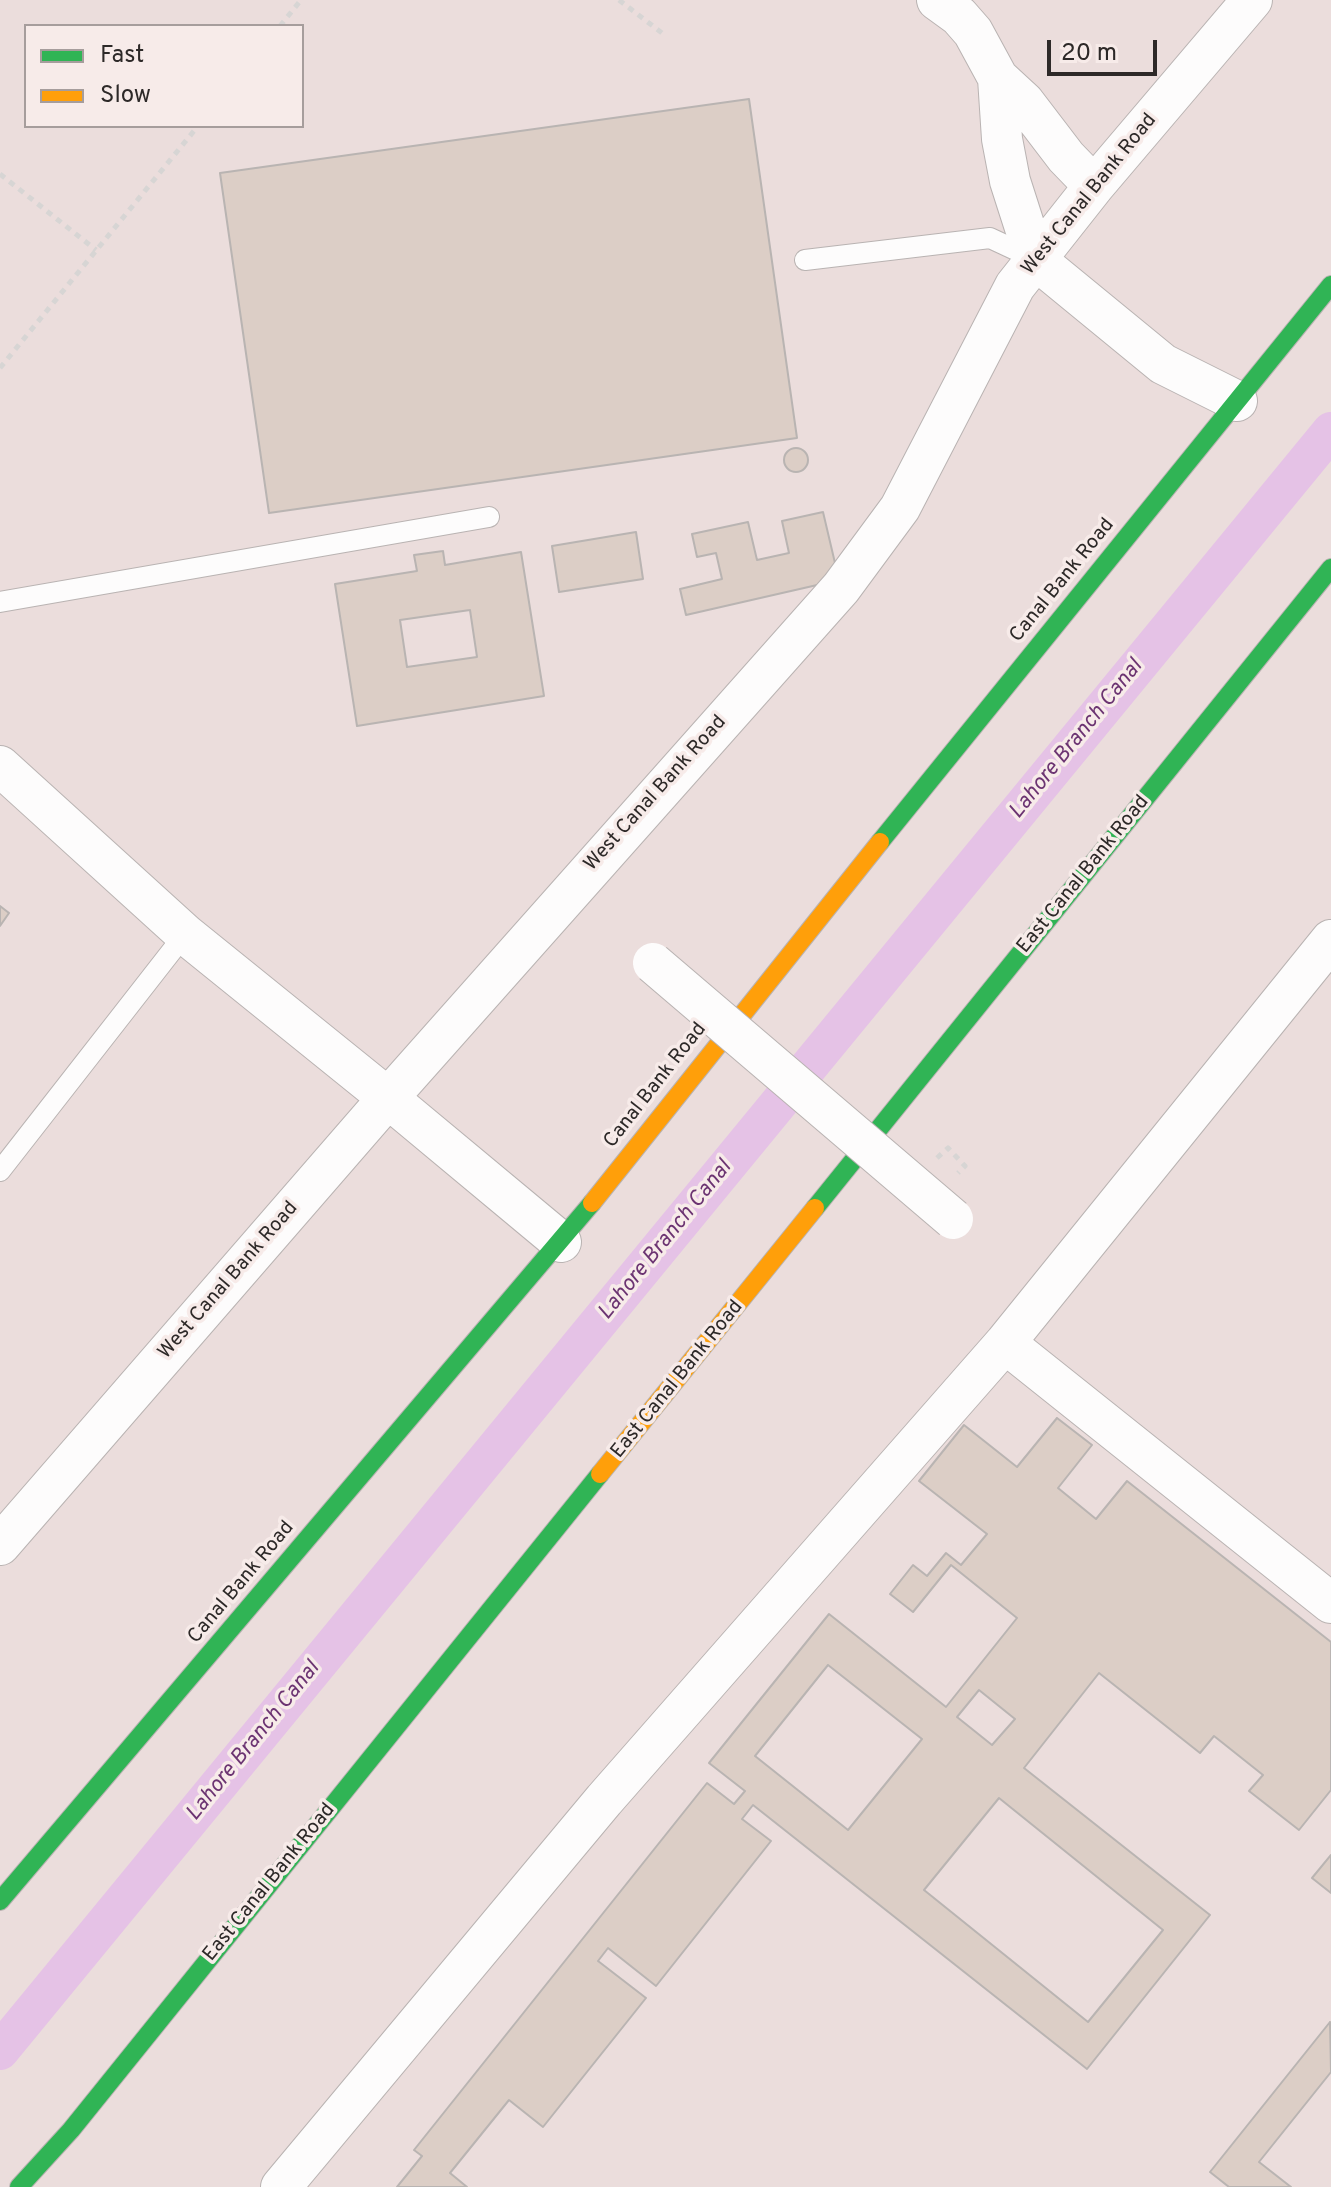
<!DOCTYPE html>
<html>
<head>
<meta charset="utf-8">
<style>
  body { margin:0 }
  #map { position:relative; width:1331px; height:2187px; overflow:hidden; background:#f4edec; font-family:Overpass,sans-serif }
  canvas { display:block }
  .legend { position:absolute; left:24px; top:24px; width:280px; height:104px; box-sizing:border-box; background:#f7ebe9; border:2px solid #a69d9c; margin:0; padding:10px 14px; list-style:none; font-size:24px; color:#2d2928 }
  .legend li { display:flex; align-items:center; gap:16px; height:40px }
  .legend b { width:40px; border:2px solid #a69d9c }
  .scale { position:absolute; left:1047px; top:40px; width:110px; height:36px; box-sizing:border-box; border:4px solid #2d2928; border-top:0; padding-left:10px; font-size:24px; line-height:28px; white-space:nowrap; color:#2d2928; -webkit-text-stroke:6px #f7ebe9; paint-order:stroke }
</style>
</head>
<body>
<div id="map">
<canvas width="1331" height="2187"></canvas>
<ul class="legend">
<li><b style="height:10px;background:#30b455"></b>Fast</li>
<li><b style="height:10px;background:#ff9f0a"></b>Slow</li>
</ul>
<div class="scale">20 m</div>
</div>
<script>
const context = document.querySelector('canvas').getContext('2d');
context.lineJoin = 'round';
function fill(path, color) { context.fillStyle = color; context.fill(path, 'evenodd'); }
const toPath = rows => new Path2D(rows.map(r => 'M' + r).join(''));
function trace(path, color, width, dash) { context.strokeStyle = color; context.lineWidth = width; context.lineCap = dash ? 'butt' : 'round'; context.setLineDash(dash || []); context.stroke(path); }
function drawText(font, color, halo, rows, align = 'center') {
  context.font = font + ' Overpass,sans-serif'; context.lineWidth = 7; context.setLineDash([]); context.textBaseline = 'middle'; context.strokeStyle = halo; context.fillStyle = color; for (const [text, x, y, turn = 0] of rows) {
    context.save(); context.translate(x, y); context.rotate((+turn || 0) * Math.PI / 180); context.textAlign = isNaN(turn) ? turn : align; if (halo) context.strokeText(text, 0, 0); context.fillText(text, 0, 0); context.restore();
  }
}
fill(toPath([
  [0,0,1331,0,1331,2187,0,2187],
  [26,26,302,26,302,126,26,126]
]), '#ebdddc');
trace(toPath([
  [0,2051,1331,431]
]), '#e5c2e6', 38);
const building = toPath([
  [749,99,797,438,269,513,220,173,749,99],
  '784 460a12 12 0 1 1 24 0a12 12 0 1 1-24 0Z',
  [823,512,839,580,686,615,680,589,722,579,716,553,697,557,692,534,748,522,757,560,789,553,782,521,823,512],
  [636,532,643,579,559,592,552,546,636,532],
  [443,551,445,565,521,552,544,696,357,726,335,584,417,571,414,555,443,551],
  [470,610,477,657,407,667,400,620,470,610],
  [0,906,9,913,0,926,0,906],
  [1057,1418,1092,1445,1058,1488,1096,1519,1127,1481,1331,1642,1331,1790,1299,1830,1249,1791,1263,1775,1214,1736,1200,1753,1099,1673,1024,1768,1210,1915,1087,2069,753,1805,742,1819,771,1841,656,1986,608,1948,598,1961,646,1998,543,2127,509,2100,450,2173,467,2187,397,2187,422,2156,414,2150,707,1783,734,1804,745,1791,709,1763,829,1614,946,1707,1017,1618,951,1565,913,1612,890,1594,913,1565,927,1576,946,1553,961,1565,987,1534,919,1481,964,1425,1017,1467,1057,1418],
  [828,1665,922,1739,848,1830,755,1756,828,1665],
  [979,1690,1015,1719,992,1745,957,1717,979,1690],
  [999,1798,1163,1930,1088,2022,924,1890,999,1798],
  [1331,1855,1331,1893,1312,1878,1331,1855],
  [1330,2022,1331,2072,1259,2162,1291,2187,1229,2187,1210,2172,1330,2022]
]);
fill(building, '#dccec6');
trace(building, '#b9b4b2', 2);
const lane = toPath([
  [805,260,990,238,1035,259],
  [0,602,489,517],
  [0,1171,185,934]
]);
const street = toPath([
  [937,0,959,16,973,32,998,78,1024,102,1066,157,1094,186],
  [998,78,1002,139,1010,181,1035,259,1163,364,1237,401],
  [0,766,185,934,388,1098,561,1242],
  [1005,1343,1331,1603],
  [0,1545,388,1098,841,588,900,508,1015,286,1094,186,1252,0],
  [281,2187,604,1800,1005,1343,1331,940]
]);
const fast = toPath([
  [880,842,1331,285],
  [815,1208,1331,568],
  [0,1901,592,1203],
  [19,2187,71,2130,600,1474]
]);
const slow = toPath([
  [592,1203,880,842],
  [600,1474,815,1208]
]);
trace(lane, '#b9b3b2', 22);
trace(street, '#b9b3b2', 42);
trace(fast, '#b9b3b2', 20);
trace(slow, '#b9b3b2', 20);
trace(toPath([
  [619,0,662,33],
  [280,26,301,0],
  [0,174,96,250],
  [0,368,198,126],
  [937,1158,948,1148,965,1166,958,1173]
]), '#d7d5d4', 5, [6, 6]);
trace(lane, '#fdfcfc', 20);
trace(street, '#fdfcfc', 40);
trace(fast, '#30b455', 18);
trace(slow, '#ff9f0a', 18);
const streetBridge = toPath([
  [653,963,953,1219]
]);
trace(streetBridge, '#b9b3b2', 42, []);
trace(streetBridge, '#fdfcfc', 40);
drawText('20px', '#2d2928', '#f7ebe9', [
  ["West Canal Bank Road",1090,195,-51],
  ["Canal Bank Road",1063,581,-51],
  ["West Canal Bank Road",656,794,-48],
  ["East Canal Bank Road",1084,875,-51],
  ["Canal Bank Road",656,1086,-52],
  ["West Canal Bank Road",229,1281,-49],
  ["East Canal Bank Road",678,1380,-51],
  ["Canal Bank Road",242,1583,-50],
  ["East Canal Bank Road",270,1883,-51]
]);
drawText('italic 22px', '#6c3472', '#f7ebe9', [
  ["Lahore Branch Canal",1077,740,-51],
  ["Lahore Branch Canal",666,1241,-51],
  ["Lahore Branch Canal",254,1742,-51]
]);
</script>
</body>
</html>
